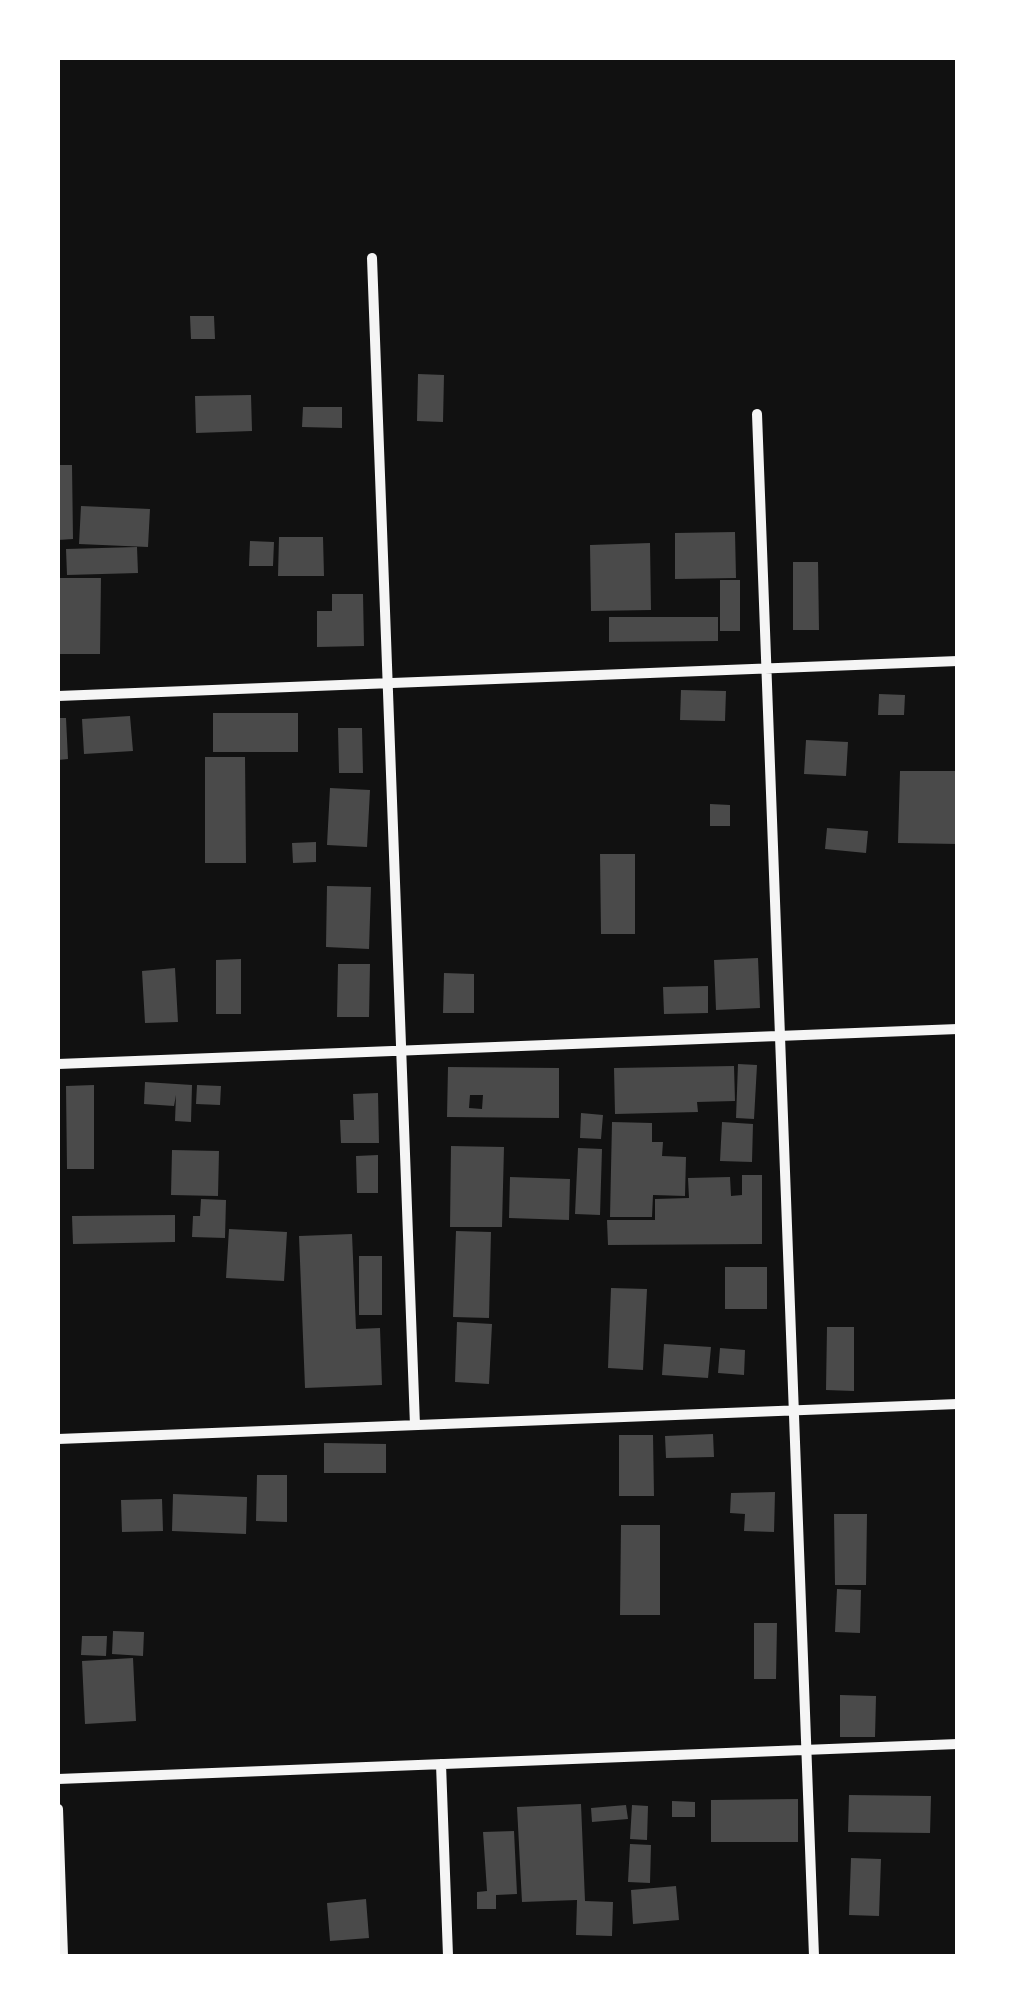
<!DOCTYPE html>
<html>
<head>
<meta charset="utf-8">
<style>
  body { margin:0 }
  #map { position:relative; width:1015px; height:2014px; overflow:hidden; background:#111; font-family:"Sofia Sans Condensed",sans-serif }
  canvas { display:block }
  .frame { position:absolute; inset:0; border:60px solid #fff; pointer-events:none }
</style>
</head>
<body>
<div id="map">
<canvas width="1015" height="2014"></canvas>
<div class="frame"></div>
</div>
<script>
const context = document.querySelector('canvas').getContext('2d');
context.lineJoin = 'round';
function fill(path, color) { context.fillStyle = color; context.fill(path, 'evenodd'); }
const toPath = rows => new Path2D(rows.map(r => 'M' + r).join(''));
function trace(path, color, width, dash) { context.strokeStyle = color; context.lineWidth = width; context.lineCap = dash ? 'butt' : 'round'; context.setLineDash(dash || []); context.stroke(path); }
fill(toPath([
  [190,316,214,316,215,339,191,339],
  [418,374,444,375,443,422,417,421],
  [251,395,252,431,196,433,195,396],
  [303,407,342,407,342,428,302,427],
  [58,465,72,465,73,539,58,540],
  [81,506,150,509,148,547,79,544],
  [735,532,736,578,675,579,675,533],
  [279,537,323,537,324,576,278,576],
  [250,541,274,542,273,566,249,566],
  [650,543,651,610,591,611,590,545],
  [137,547,138,573,67,575,66,549],
  [793,562,818,562,819,630,793,630],
  [58,578,101,578,100,654,58,654],
  [720,580,740,580,740,631,720,631],
  [332,594,363,594,364,646,317,647,317,611,332,611],
  [609,617,718,617,718,641,609,642],
  [681,690,726,691,725,721,680,720],
  [879,694,905,695,904,715,878,715],
  [213,713,298,713,298,752,213,752],
  [130,716,133,751,84,754,82,719],
  [58,718,66,718,68,759,58,760],
  [338,728,362,728,363,773,339,773],
  [806,740,848,742,846,776,804,774],
  [205,757,245,757,246,863,205,863],
  [900,771,958,771,958,844,898,843],
  [330,788,370,790,367,847,327,845],
  [710,804,730,805,730,826,710,826],
  [827,828,868,831,866,853,825,849],
  [316,842,316,862,293,863,292,843],
  [600,854,635,854,635,934,601,934],
  [327,886,371,887,369,949,326,947],
  [758,958,760,1008,716,1010,714,960],
  [241,959,241,1014,216,1014,216,960],
  [338,964,370,964,369,1017,337,1017],
  [175,968,178,1022,145,1023,142,971],
  [444,973,474,974,474,1013,443,1013],
  [708,986,708,1013,664,1014,663,987],
  [738,1064,757,1065,754,1119,736,1118],
  [734,1066,735,1101,697,1102,698,1112,615,1114,614,1068],
  [448,1067,559,1068,559,1118,447,1117],
  [470,1095,483,1095,482,1109,469,1108],
  [145,1082,192,1085,191,1122,175,1121,176,1095,174,1106,144,1104],
  [94,1085,94,1169,67,1169,66,1086],
  [197,1085,221,1086,220,1105,196,1104],
  [378,1093,379,1143,341,1143,340,1120,354,1120,353,1094],
  [581,1113,603,1115,601,1139,580,1138],
  [612,1122,652,1123,652,1142,663,1142,662,1156,686,1157,685,1196,653,1195,652,1217,610,1217],
  [722,1122,753,1124,752,1162,720,1161],
  [451,1146,504,1147,502,1227,450,1227],
  [578,1148,602,1149,600,1215,575,1214],
  [172,1150,219,1151,218,1196,171,1195],
  [378,1155,378,1193,357,1193,356,1156],
  [742,1175,762,1175,762,1244,608,1245,607,1220,655,1220,655,1199,689,1198,688,1178,730,1177,731,1196,742,1195],
  [510,1177,570,1179,569,1220,509,1218],
  [201,1199,226,1200,225,1238,192,1237,193,1216,200,1216],
  [175,1215,175,1242,73,1244,72,1216],
  [229,1229,287,1232,284,1281,226,1278],
  [456,1231,491,1232,489,1318,453,1317],
  [352,1234,356,1329,380,1328,382,1385,305,1388,299,1236],
  [359,1256,382,1256,382,1315,359,1315],
  [725,1267,767,1267,767,1309,725,1309],
  [611,1288,647,1289,643,1370,608,1368],
  [457,1322,492,1324,489,1384,455,1382],
  [827,1327,854,1327,854,1391,826,1390],
  [664,1344,711,1347,708,1378,662,1375],
  [720,1348,745,1350,744,1375,718,1373],
  [713,1434,714,1457,666,1458,665,1436],
  [619,1435,653,1435,654,1496,619,1496],
  [324,1443,386,1444,386,1473,324,1473],
  [257,1475,287,1475,287,1522,256,1521],
  [775,1492,774,1532,744,1531,745,1514,730,1513,731,1493],
  [173,1494,247,1497,246,1534,172,1531],
  [162,1499,163,1531,122,1532,121,1500],
  [834,1514,867,1514,866,1585,835,1585],
  [621,1525,660,1525,660,1615,620,1615],
  [837,1589,861,1590,860,1633,835,1632],
  [754,1623,777,1623,776,1679,754,1679],
  [113,1631,144,1632,143,1656,112,1654],
  [82,1636,107,1636,106,1656,81,1655],
  [133,1658,136,1721,85,1724,82,1661],
  [840,1695,876,1696,875,1737,840,1737],
  [849,1795,931,1796,930,1833,848,1832],
  [798,1799,798,1842,711,1842,711,1800],
  [672,1801,695,1802,695,1817,672,1817],
  [581,1804,585,1901,613,1902,612,1936,576,1935,577,1900,522,1902,517,1807],
  [626,1805,628,1819,592,1822,591,1808],
  [632,1805,648,1806,647,1840,630,1839],
  [514,1831,517,1894,496,1895,496,1909,477,1909,477,1892,487,1891,483,1832],
  [630,1844,651,1845,650,1883,628,1882],
  [851,1858,881,1859,879,1916,849,1915],
  [676,1886,679,1920,633,1924,631,1890],
  [366,1899,369,1938,330,1941,327,1903]
]), '#4a4a4a');
trace(toPath([
  [372,258,415,1425],
  [757,414,814,1956],
  [58,696,958,661],
  [58,1064,958,1029],
  [58,1439,958,1404],
  [441,1764,448,1956],
  [58,1779,958,1744],
  [58,1809,63,1956]
]), '#f5f5f5', 10);
</script>
</body>
</html>
